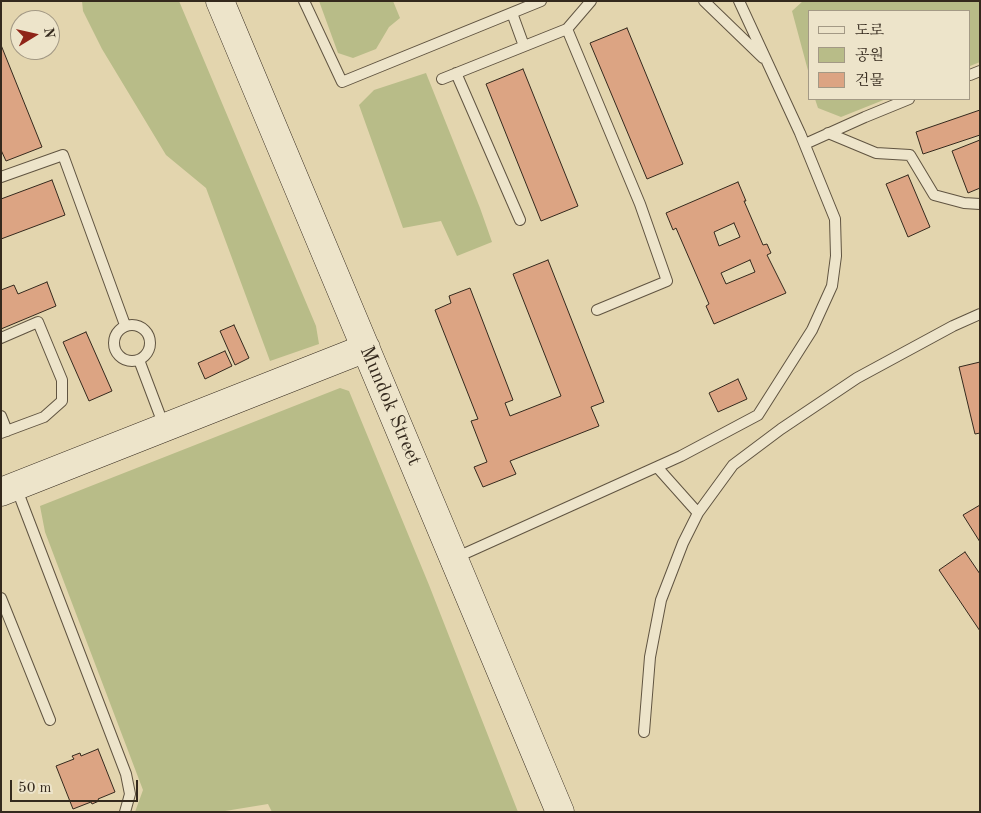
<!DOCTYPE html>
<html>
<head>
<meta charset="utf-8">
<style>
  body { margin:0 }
  #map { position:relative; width:981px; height:813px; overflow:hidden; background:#e3d5ae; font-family:"Old Standard TT","Noto Serif KR",serif }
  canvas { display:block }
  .frame { position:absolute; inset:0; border:2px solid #34291d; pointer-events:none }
  .legend { position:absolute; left:808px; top:10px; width:162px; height:90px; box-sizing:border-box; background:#ede4ca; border:1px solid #a39985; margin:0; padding:6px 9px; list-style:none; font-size:15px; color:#34291d }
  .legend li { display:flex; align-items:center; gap:10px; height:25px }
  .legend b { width:25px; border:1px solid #a39985 }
  .north { position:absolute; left:10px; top:10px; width:50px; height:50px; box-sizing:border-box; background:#ede4ca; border:1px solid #a39985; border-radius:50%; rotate:81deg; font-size:14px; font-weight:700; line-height:20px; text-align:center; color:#34291d }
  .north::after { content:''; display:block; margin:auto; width:18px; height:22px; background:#8f2418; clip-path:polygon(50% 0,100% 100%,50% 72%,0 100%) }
  .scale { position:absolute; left:10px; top:780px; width:128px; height:22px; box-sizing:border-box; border:2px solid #34291d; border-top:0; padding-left:6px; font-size:15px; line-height:18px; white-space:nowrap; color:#34291d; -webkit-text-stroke:4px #ede4ca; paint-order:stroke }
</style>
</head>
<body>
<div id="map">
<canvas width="981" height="813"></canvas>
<div class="frame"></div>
<ul class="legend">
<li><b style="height:6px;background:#ede4ca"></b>도로</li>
<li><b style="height:14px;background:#b8bc88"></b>공원</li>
<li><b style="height:14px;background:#dca483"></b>건물</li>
</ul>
<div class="north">N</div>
<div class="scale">50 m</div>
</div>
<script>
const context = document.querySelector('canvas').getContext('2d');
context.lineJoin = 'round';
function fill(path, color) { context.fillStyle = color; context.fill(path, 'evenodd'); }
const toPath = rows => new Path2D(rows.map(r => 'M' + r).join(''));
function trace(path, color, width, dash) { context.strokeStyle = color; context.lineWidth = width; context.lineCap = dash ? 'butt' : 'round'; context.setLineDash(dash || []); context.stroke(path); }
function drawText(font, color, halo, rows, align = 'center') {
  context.font = font + ' "Old Standard TT",serif'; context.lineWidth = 5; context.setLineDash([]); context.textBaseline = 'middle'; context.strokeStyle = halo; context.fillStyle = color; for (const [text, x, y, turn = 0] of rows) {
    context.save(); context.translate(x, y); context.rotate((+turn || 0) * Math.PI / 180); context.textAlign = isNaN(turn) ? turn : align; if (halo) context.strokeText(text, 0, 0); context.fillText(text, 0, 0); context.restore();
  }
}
fill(toPath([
  [82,1,179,1,316,326,319,344,270,361,206,188,166,155,102,49,83,11],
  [319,1,393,1,400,18,389,27,376,49,353,58,338,53],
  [803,1,980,1,980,62,970,66,970,11,810,11,810,78,792,11],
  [426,73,480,208,492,242,457,256,441,221,403,228,359,105,374,90],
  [815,99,886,99,841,117,818,108],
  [340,388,349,391,429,585,518,812,272,812,268,804,219,812,135,812,143,790,45,532,40,506]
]), '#b8bc88');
const building = toPath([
  [627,28,683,164,647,179,590,43,627,28],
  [1,45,42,147,6,161,1,150,1,45],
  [523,69,578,206,541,221,486,84,523,69],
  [980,110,980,135,923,154,916,132,980,110],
  [980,140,980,188,968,193,952,151,980,140],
  [908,175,930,227,908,237,886,184,908,175],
  [52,180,65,215,1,239,1,199,52,180],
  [738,182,746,201,744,201,763,245,767,244,771,253,767,255,786,293,714,324,706,306,709,304,676,228,673,230,666,213,738,182],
  [734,223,740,237,719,246,714,232,734,223],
  [750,260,755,272,726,284,721,273,750,260],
  [548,260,604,402,591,407,599,426,510,461,516,474,483,487,474,467,487,462,471,421,478,419,435,310,451,303,449,296,470,288,513,400,505,403,510,416,561,396,513,274,548,260],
  [47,282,56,306,1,329,1,290,14,285,18,294,47,282],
  [234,325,249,358,235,365,220,331,234,325],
  [86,332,112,391,89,401,63,342,86,332],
  [225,351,232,366,205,379,198,363,225,351],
  [980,362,980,433,975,434,959,367,980,362],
  [738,379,747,399,718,412,709,393,738,379],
  [980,505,980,542,963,515,980,505],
  [965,552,980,574,980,631,939,570,965,552],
  [98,749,115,792,98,799,99,801,92,804,91,802,73,809,56,766,74,759,72,756,80,753,81,756,98,749]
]);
fill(building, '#dca483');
trace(building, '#34291d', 1);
const lane = toPath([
  [304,1,342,82,541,1],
  [704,1,763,58],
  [512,13,524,46],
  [567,29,640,204,667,281,597,310],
  [456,73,520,220],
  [970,75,980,71],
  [442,79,567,29,591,1],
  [828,133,876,153,910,155,934,195,964,203,980,204],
  [805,144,865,117,909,99],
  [1,177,63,155,125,325],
  '114 343a18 18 0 1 1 36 0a18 18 0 1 1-36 0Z',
  [1,338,38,322,62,380,62,401,44,417,1,433],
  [139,360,164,426],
  [1,416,7,431],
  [657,467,698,513],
  [16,487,126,774,130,794,125,812],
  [455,558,681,456,758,415,812,330,832,286,836,256,835,219,800,133,739,1],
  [1,598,50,720],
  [644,732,650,657,661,600,683,543,698,513,733,465,781,429,857,378,953,326,980,314]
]);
const secondary = toPath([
  [220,1,560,812],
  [1,492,366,348]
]);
trace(lane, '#605441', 12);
trace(secondary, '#34291d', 29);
trace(lane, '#ede4ca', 10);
trace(secondary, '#ede4ca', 28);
drawText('20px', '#34291d', '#ede4ca', [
  ["Mundok Street",390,406,67]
]);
</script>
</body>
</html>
